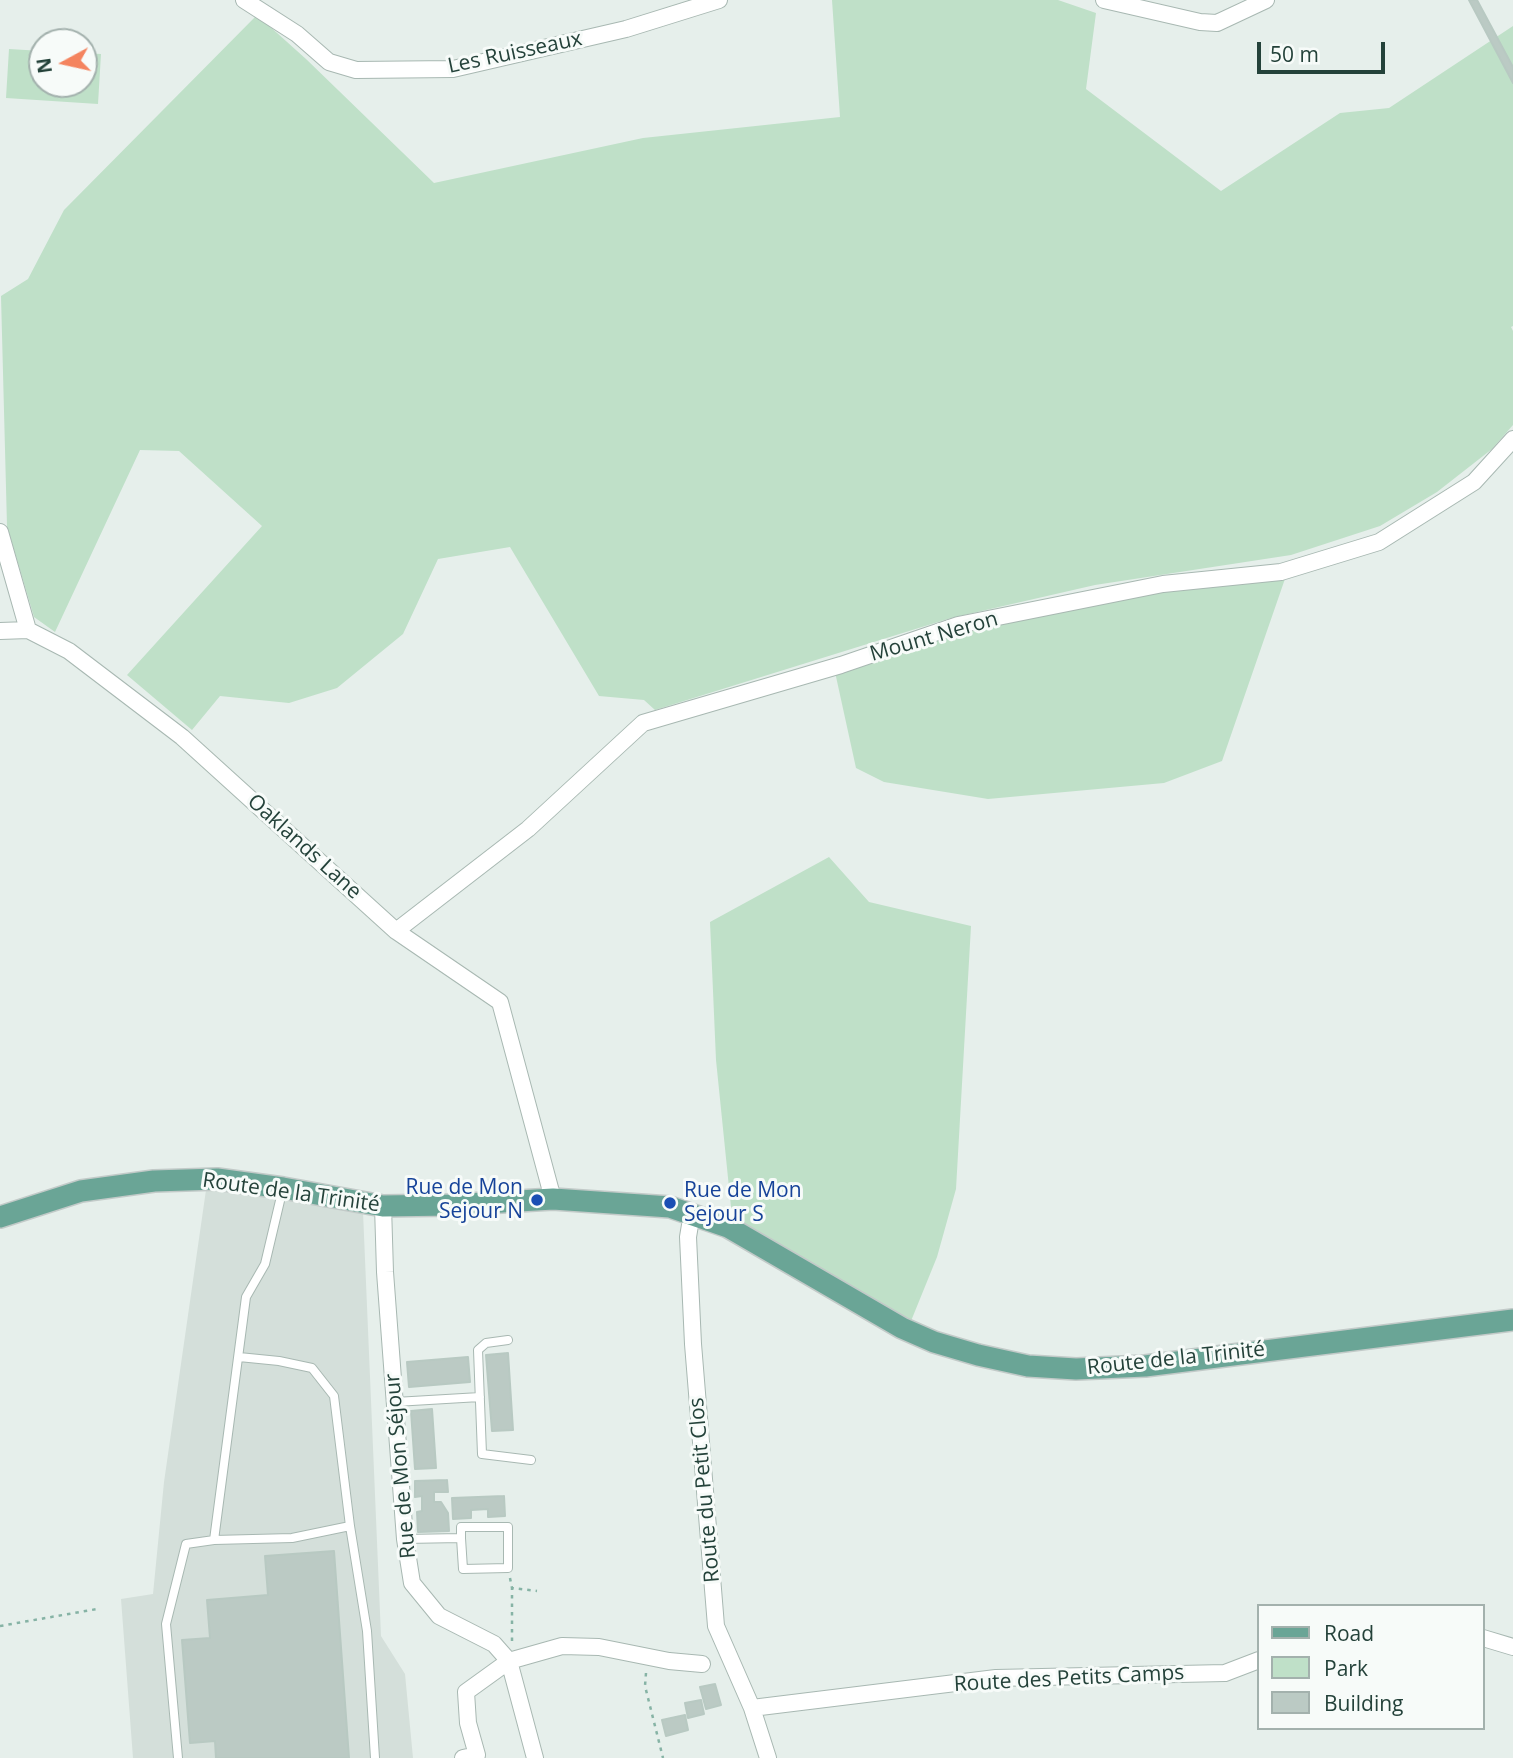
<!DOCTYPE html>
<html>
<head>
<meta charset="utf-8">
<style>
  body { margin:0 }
  #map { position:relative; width:1513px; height:1758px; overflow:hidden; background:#e6efeb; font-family:"Open Sans",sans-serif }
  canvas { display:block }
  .legend { position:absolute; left:1257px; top:1604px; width:228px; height:126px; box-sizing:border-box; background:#f7fbf9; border:2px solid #a3b1ad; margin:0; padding:9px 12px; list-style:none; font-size:21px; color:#24423a }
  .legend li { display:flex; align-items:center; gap:14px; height:35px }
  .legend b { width:35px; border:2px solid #a3b1ad }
  .north { position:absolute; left:28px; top:28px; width:70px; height:70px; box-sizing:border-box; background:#f7fbf9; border:2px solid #a3b1ad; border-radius:50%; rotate:262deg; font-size:19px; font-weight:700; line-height:28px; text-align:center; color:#24423a }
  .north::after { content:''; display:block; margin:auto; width:24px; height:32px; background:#f4845f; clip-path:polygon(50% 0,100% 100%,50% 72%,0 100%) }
  .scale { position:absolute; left:1257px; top:42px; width:128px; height:32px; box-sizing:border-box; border:4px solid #24423a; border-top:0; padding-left:9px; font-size:21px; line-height:24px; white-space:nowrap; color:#24423a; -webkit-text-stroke:5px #f7fbf9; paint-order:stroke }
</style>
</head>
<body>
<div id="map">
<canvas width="1513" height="1758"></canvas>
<ul class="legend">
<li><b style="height:9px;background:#6aa596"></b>Road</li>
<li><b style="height:19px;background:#bfe0c8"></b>Park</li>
<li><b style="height:19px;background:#bbcac4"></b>Building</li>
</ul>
<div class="north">N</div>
<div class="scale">50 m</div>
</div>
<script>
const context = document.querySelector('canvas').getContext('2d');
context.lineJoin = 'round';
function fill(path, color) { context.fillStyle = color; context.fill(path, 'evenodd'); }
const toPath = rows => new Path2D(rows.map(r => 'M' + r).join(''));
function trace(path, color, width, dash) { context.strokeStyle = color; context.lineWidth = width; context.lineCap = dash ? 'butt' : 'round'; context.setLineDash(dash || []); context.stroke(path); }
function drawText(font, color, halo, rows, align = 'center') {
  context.font = font + ' "Open Sans",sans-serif'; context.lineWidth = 6; context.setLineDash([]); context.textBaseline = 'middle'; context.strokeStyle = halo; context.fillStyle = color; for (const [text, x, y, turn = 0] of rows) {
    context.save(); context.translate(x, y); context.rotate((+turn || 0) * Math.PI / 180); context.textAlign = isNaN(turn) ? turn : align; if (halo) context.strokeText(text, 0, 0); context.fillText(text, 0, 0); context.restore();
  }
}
fill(toPath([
  [206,1190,280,1198,363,1212,381,1636,405,1674,413,1758,133,1758,121,1599,153,1594,164,1482]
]), '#d4dfda');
fill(toPath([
  [832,0,1058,0,1096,13,1086,89,1221,191,1340,113,1389,108,1513,26,1513,326,1511,327,1513,331,1513,425,1492,449,1437,492,1380,526,1291,555,1095,585,951,618,655,710,644,700,599,696,510,547,438,559,403,634,337,688,289,703,220,696,192,730,127,675,262,526,179,451,140,450,55,632,34,617,7,526,1,296,28,279,64,210,257,15,306,59,434,183,643,138,840,117],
  [9,49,42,51,42,84,84,84,84,53,101,54,98,104,6,98],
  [1287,573,1222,761,1164,783,988,799,884,782,856,768,835,672,959,627,1128,595],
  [829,857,869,902,971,926,956,1189,937,1257,911,1321,884,1308,732,1217,716,1060,710,922]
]), '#bfe0c8');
const building = toPath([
  [1469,0,1477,0,1513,67,1513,83,1469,0],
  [508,1353,513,1430,492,1431,486,1355,508,1353],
  [468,1357,470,1382,409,1387,407,1362,468,1357],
  [432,1409,436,1468,415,1469,411,1411,432,1409],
  [447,1480,448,1492,434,1492,434,1502,441,1502,448,1513,449,1531,418,1532,417,1512,422,1511,422,1496,415,1497,415,1481,447,1480],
  [504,1496,505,1516,488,1517,488,1509,471,1510,471,1518,453,1519,452,1498,504,1496],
  [334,1551,349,1758,216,1758,215,1741,190,1743,182,1640,210,1638,207,1600,268,1595,265,1556,334,1551],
  [715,1684,721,1705,706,1709,700,1687,715,1684],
  [701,1700,704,1714,688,1718,685,1703,701,1700],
  [685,1715,688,1730,666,1736,662,1720,685,1715]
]);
fill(building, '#bbcac4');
trace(building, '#b8c9c2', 2);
const service = toPath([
  [508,1340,486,1343,478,1350,482,1454,531,1460],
  [239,1357,279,1361,312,1368,334,1396,350,1526,367,1631,375,1758],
  [395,1402,480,1397],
  [405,1539,461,1538,461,1527,508,1527,508,1568,463,1569,461,1538],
  [214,1540,292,1538,350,1526],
  [178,1758,166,1624,186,1544,214,1540,246,1297,265,1264,283,1188]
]);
const minor = toPath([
  [244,0,297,34,329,62,356,70,453,69,626,29,719,0],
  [1104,0,1200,22,1217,23,1266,0],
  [0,532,28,630,69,651,182,737,396,931,500,1002,553,1199],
  [0,631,28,630],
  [396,931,528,829,643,723,841,665,958,625,1163,584,1281,572,1379,542,1474,482,1513,439],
  [383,1206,385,1272,405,1539,412,1583,439,1616,494,1644,509,1661,535,1758],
  [692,1213,688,1237,693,1344,716,1626,752,1708,768,1758],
  [1483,1638,1513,1647],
  [752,1708,996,1678,1225,1673,1259,1660],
  [463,1758,477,1755,468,1723,466,1692,509,1661,562,1646,599,1647,669,1661,702,1664]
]);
const primary = toPath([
  [0,1217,81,1191,154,1181,217,1179,283,1188,383,1206,450,1205,553,1199,670,1207,728,1227,902,1328,934,1342,978,1355,1028,1366,1076,1369,1145,1366,1513,1320]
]);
trace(service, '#a8b8b2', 10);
trace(minor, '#a8b8b2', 18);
trace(primary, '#c2cac8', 24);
trace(toPath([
  [510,1578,512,1588,537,1591],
  [0,1626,97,1609],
  [512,1641,512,1588],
  [646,1673,645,1686,663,1758]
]), '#86b3a5', 2.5, [3.5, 5]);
trace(service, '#fff', 8);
trace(minor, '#fff', 16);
trace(primary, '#6aa596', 21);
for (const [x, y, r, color] of [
  [537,1200,7,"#1a4fb4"],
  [670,1203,7,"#1a4fb4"]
]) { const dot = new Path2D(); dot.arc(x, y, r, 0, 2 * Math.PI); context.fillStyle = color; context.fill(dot); trace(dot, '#f7fbf9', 2.5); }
drawText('21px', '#24423a', '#f7fbf9', [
  ["Les Ruisseaux",515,53,-12],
  ["Mount Neron",934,637,-16],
  ["Oaklands Lane",304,847,42],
  ["Route de la Trinité",291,1193,8],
  ["Route de la Trinité",1176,1359,-6],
  ["Rue de Mon Séjour",401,1466,-95],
  ["Route du Petit Clos",705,1490,-95],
  ["Route des Petits Camps",1069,1679,-3]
]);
drawText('21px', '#164399', '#f7fbf9', [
  ["Rue de Mon",523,1188],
  ["Sejour N",523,1212],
  ["Rue de Mon",684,1191,"left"],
  ["Sejour S",684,1215,"left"]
], 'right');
</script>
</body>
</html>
